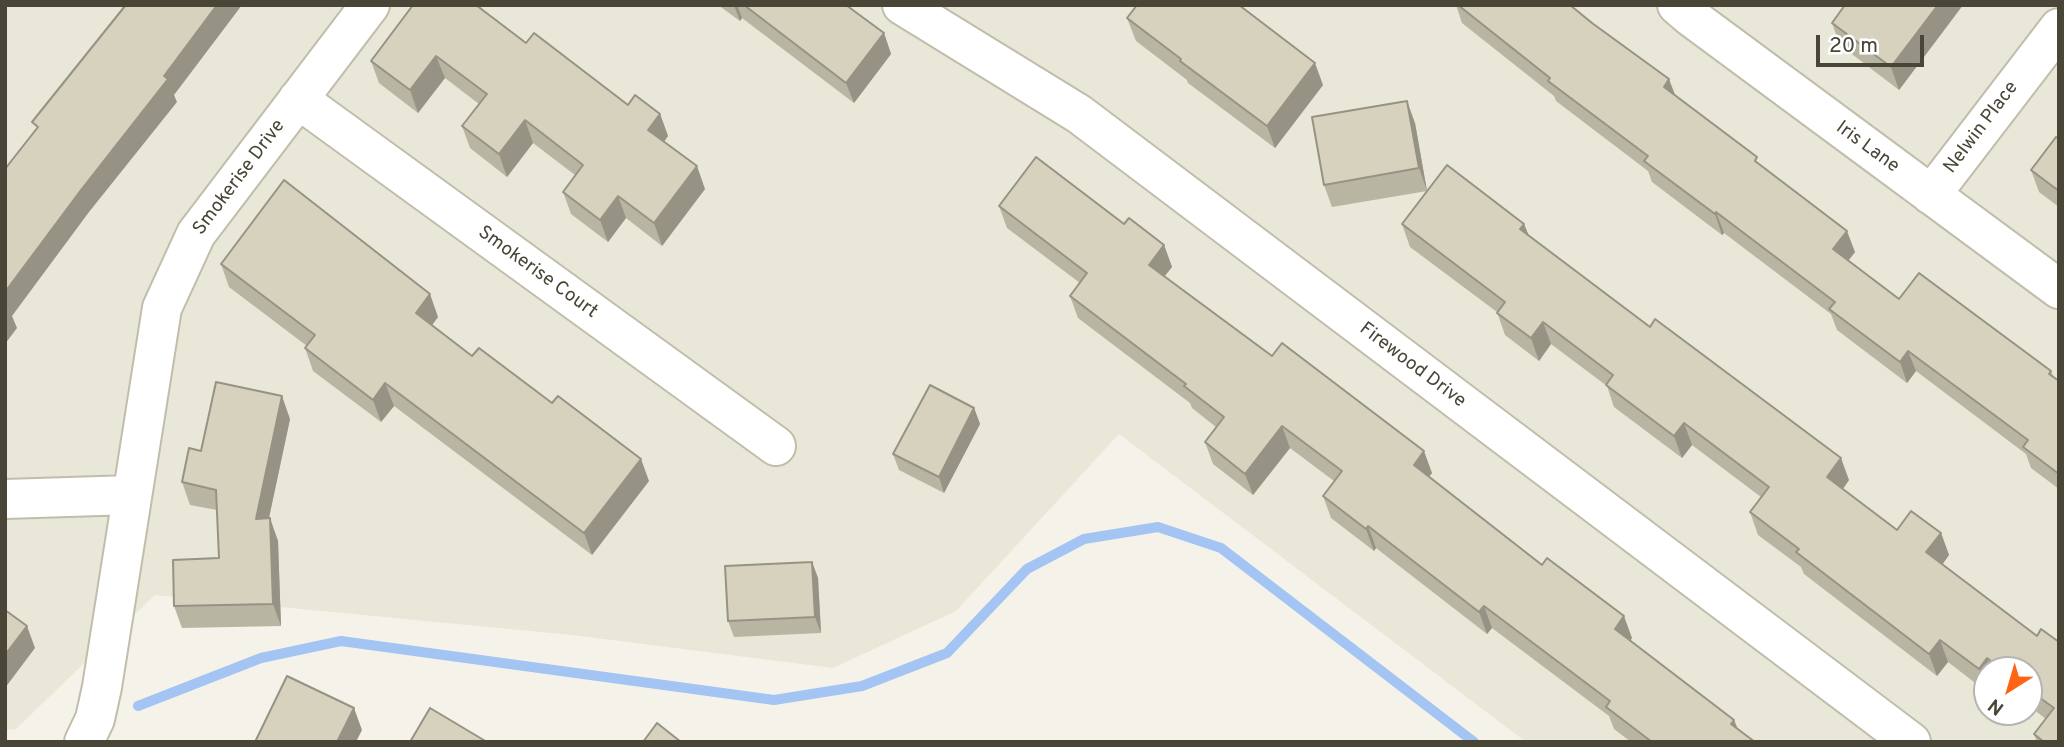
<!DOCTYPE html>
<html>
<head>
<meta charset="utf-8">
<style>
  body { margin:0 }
  #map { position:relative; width:2064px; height:747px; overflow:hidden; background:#f5f3e9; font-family:Overpass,sans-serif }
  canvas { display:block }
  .frame { position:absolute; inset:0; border:7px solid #494537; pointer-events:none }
  .north { position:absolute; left:1973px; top:656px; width:70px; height:70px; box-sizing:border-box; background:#fff; border:2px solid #b6b5af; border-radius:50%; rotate:217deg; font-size:19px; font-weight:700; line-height:28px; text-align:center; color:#494537 }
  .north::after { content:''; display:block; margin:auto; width:24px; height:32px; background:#ff6415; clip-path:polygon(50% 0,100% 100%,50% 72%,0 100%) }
  .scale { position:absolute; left:1816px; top:35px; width:108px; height:32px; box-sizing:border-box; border:4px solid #494537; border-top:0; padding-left:9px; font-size:21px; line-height:24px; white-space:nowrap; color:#494537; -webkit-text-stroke:5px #fff; paint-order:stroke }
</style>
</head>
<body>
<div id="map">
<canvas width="2064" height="747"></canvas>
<div class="frame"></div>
<div class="north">N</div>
<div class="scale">20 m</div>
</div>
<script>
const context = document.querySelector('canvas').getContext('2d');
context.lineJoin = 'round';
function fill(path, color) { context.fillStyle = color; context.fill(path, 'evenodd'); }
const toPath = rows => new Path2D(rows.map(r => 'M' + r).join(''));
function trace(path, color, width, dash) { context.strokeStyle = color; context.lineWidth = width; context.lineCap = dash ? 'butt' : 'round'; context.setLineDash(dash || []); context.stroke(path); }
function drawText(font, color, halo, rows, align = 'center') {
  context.font = font + ' Overpass,sans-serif'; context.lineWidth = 5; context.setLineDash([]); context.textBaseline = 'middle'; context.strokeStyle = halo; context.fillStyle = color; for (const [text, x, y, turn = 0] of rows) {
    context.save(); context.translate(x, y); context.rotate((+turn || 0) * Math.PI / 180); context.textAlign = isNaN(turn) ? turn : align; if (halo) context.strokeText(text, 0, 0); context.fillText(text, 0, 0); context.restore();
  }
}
fill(toPath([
  [5,5,2059,5,2059,742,1526,742,1119,434,956,611,833,668,572,635,155,595,16,729,5,730],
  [1987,670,2029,670,2029,712,1987,712]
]), '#e9e7d7');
trace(toPath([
  [138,706,261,658,341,641,774,700,862,686,947,653,1027,569,1084,539,1158,527,1221,548,1474,742]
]), '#a4c4f3', 10);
const minor = toPath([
  [902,5,1079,114,1911,742],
  [1677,5,1691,17,2059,289],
  [298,99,776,446],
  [1931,195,2059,28],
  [5,499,132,495],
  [84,742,95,719,102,687,162,308,196,234,370,5]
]);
trace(minor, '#c1bdab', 42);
trace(minor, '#fff', 38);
fill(toPath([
  [718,5,846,5,884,33,891,54,854,103,742,18,740,21],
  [1456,5,1570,5,1675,95,1761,166,1855,252,1848,261,1899,299,2051,371,2054,377,2059,381,2059,489,2031,468,2026,454,1916,371,1907,383,1837,330,1831,314,1724,233,1722,235,1652,182,1648,171,1556,101,1554,96,1462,23],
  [1963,5,1899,90,1840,45,1832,23],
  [1127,18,1323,85,1275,148,1188,83,1187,80,1136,41],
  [526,43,628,105,660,114,668,136,664,142,705,189,662,246,626,218,608,242,571,214,563,192,575,175,533,143,507,177,470,148,462,126,479,104,445,78,418,113,379,83,371,61],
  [1415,123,1427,191,1332,207,1324,185],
  [2059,139,2059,207,2039,192,2031,170],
  [999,206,1124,224,1164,245,1172,267,1164,276,1432,473,1429,477,1632,638,1630,641,1734,720,1738,729,1755,742,1631,742,1614,729,1609,716,1492,628,1487,634,1376,548,1374,551,1331,518,1323,496,1334,481,1290,448,1253,495,1213,464,1205,442,1216,427,1192,408,1190,403,1078,318,1070,296,1080,283,1007,228],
  [1402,224,1524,224,1529,236,1849,480,1843,489,1897,530,1941,533,1949,555,1942,564,2037,636,2041,629,2059,742,2037,742,2034,734,2046,719,2029,706,2029,670,1987,670,1987,692,1948,662,1937,676,1804,574,1801,567,1758,535,1750,512,1761,497,1692,445,1682,458,1614,407,1607,386,1551,344,1539,361,1505,335,1497,312,1410,247],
  [221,264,438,317,432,325,472,356,649,481,592,555,394,406,381,422,313,371,305,348,307,346,229,287],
  [974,408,980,424,944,493,899,470,893,454],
  [290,419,269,518,278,541,281,626,182,628,174,606,219,558,217,510,190,505,182,482,201,451],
  [812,562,818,578,821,633,734,637,728,621]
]), '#b9b5a3');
fill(toPath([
  [217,5,242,5,174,95,177,102,89,212,12,316,17,328,5,344,5,292,164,76],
  [734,5,737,5,742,18,740,21],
  [1938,5,1963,5,1899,90,1891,67],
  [884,33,891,54,854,103,846,83],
  [436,56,445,78,418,113,410,90],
  [1315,63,1323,85,1275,148,1267,126],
  [1669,79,1677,100,1664,87],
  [1407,101,1415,123,1427,191,1419,168],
  [660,114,668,136,656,152,648,130],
  [525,120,533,143,507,177,499,154],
  [697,166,705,189,662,246,654,223],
  [618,196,626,218,608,242,600,220],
  [1716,212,1724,233,1722,235,1715,214],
  [1524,224,1533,246,1520,229],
  [1847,231,1855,252,1841,270,1833,249],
  [1164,245,1172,267,1157,286,1149,265],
  [430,294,438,317,424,336,416,313],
  [1543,322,1551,344,1539,361,1531,338],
  [1908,351,1916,371,1907,383,1900,362],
  [385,383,394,406,381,422,373,400],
  [282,396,290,419,264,541,256,519],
  [974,408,980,424,944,493,939,477],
  [1684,423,1692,445,1682,458,1674,436],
  [1282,426,1290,448,1253,495,1245,474],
  [1424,451,1432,473,1421,487,1414,465],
  [1841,458,1849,480,1835,500,1827,477],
  [641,459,649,481,592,555,584,533],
  [270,518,278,541,281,626,273,604],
  [1368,526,1376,548,1374,551,1366,529],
  [1941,533,1949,555,1935,575,1926,552],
  [812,562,818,578,821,633,815,617],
  [1484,606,1492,628,1487,634,1479,612],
  [1624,616,1632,638,1623,651,1615,629],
  [27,626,35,648,5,688,5,655],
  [1940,640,1948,662,1937,676,1929,654],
  [1987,658,1992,670,1987,670,1987,691,1979,669],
  [354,708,362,730,356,742,337,742],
  [1734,720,1742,741,1731,724]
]), '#969385');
const building = toPath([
  [124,5,217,5,164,76,168,79,81,190,5,292,5,169,38,127,32,122,125,6,124,5],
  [413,5,476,5,526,43,534,33,628,105,635,95,660,114,648,130,697,166,654,223,618,196,600,220,563,192,583,165,525,120,499,154,462,126,487,94,436,56,410,90,371,61,413,5],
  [744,5,846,5,884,33,846,83,744,5],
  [1137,5,1239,5,1315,63,1267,126,1180,61,1181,59,1127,18,1137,5],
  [1458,5,1570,5,1592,23,1669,79,1664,87,1757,157,1755,161,1847,231,1833,249,1899,299,1919,273,2051,371,2049,374,2059,381,2059,474,2023,447,2028,440,1908,351,1900,362,1829,309,1835,302,1716,212,1715,214,1644,161,1648,156,1548,81,1550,78,1458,5],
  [1845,5,1938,5,1891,67,1832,23,1845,5],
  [1407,101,1419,168,1324,185,1312,117,1407,101],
  [2056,137,2059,139,2059,191,2031,170,2056,137],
  [1036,157,1124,224,1129,218,1164,245,1149,265,1272,356,1282,343,1424,451,1414,465,1542,565,1547,558,1624,616,1615,629,1734,720,1731,724,1755,742,1652,742,1606,707,1610,701,1484,606,1479,612,1368,526,1366,529,1323,496,1342,471,1282,426,1245,474,1205,442,1224,417,1184,386,1186,384,1070,296,1087,273,999,206,1036,157],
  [1447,165,1524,224,1520,229,1650,327,1655,319,1841,458,1827,477,1897,530,1911,511,1941,533,1926,552,2037,636,2041,629,2059,642,2059,742,2044,742,2034,734,2054,708,2029,690,2029,670,2003,670,1987,658,1979,669,1940,640,1929,654,1796,552,1799,549,1750,512,1769,487,1684,423,1674,436,1606,385,1613,375,1543,322,1531,338,1497,313,1505,302,1402,224,1447,165],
  [284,180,430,294,416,313,472,356,479,348,552,403,558,396,641,459,584,533,385,383,373,400,305,348,315,335,221,264,284,180],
  [216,382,282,396,256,519,270,518,273,604,174,606,173,560,219,558,216,490,182,482,189,448,201,451,216,382],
  [930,385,974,408,939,477,893,454,930,385],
  [812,562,815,617,728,621,725,566,812,562],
  [5,610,27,626,5,655,5,610],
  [287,676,354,708,337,742,255,742,287,676],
  [430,708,487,742,410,742,430,708],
  [657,723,681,742,643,742,657,723]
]);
fill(building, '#d7d2be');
trace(building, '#969385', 2);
drawText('19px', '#494537', '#fff', [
  ["Nelwin Place",1982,128,-53],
  ["Iris Lane",1867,148,36],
  ["Smokerise Drive",240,178,-53],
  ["Smokerise Court",537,273,36],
  ["Firewood Drive",1412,366,37]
]);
</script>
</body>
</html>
